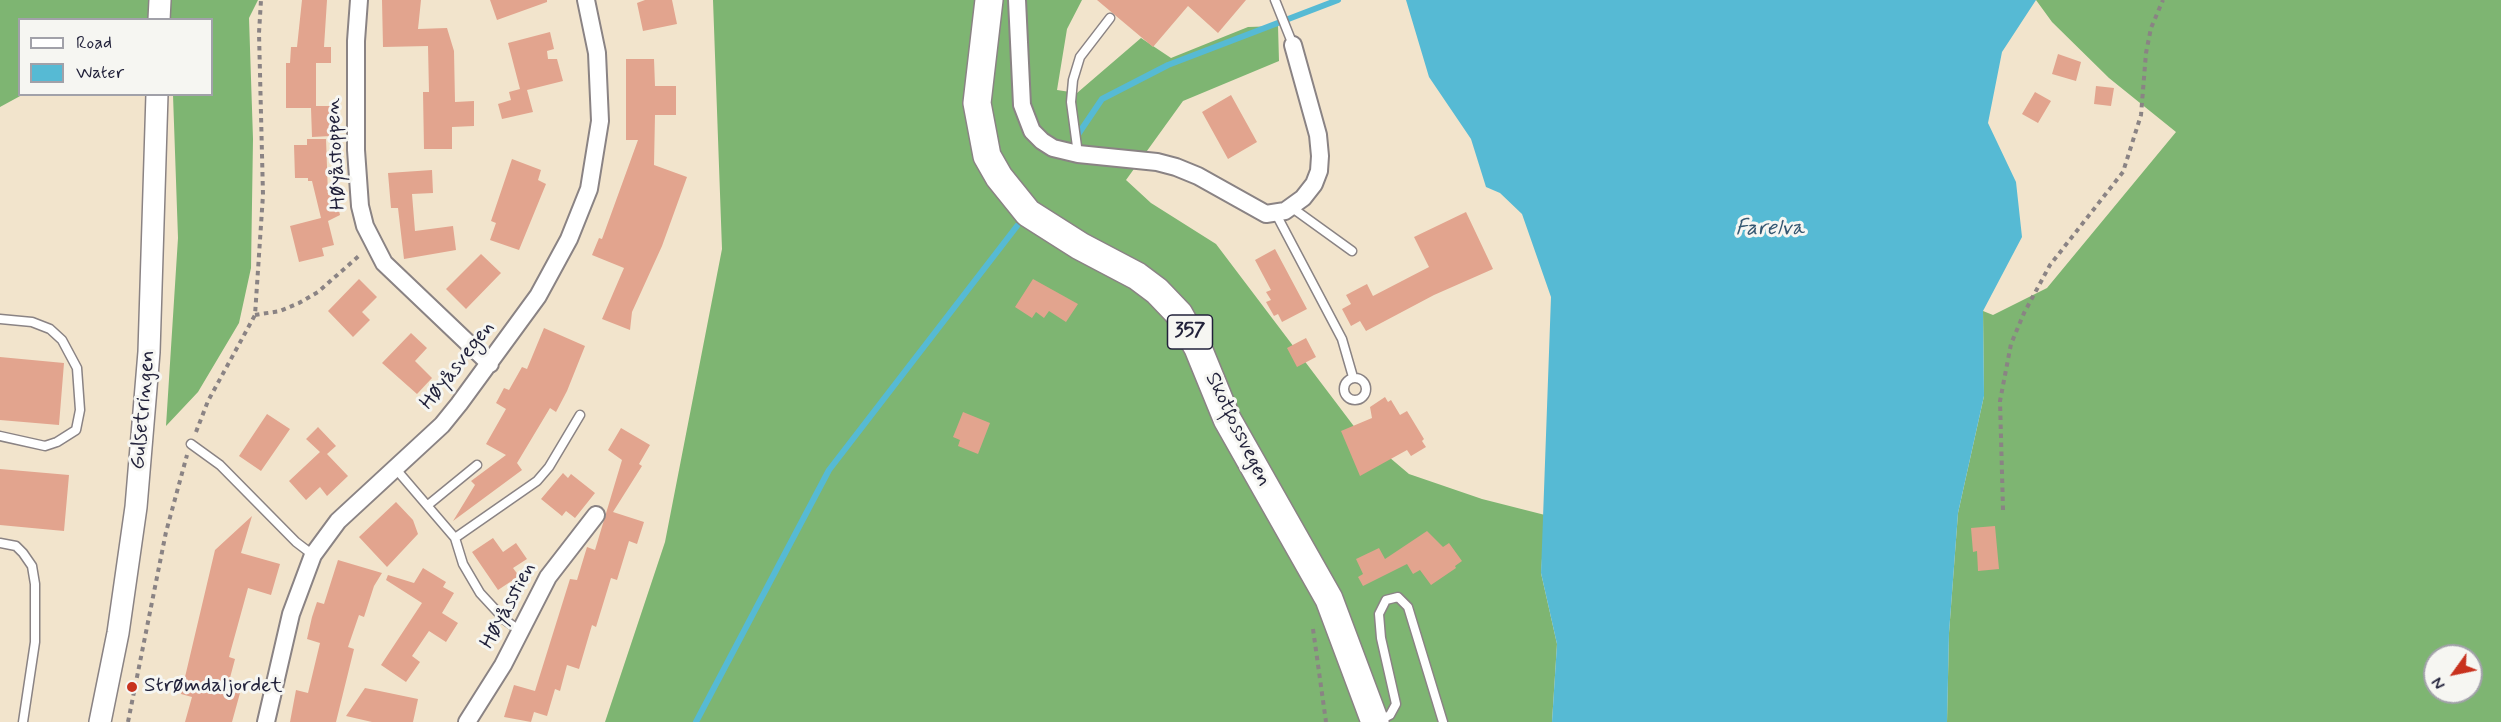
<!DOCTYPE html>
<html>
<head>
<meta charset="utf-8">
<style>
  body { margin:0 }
  #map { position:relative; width:2501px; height:722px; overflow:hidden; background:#f2e4cc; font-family:Mynerve,sans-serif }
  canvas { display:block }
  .legend { position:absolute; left:18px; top:18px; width:195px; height:78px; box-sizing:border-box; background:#f6f6f2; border:2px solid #a1a1a9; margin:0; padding:8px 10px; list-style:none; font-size:18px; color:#22223b }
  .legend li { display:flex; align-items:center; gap:12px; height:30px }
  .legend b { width:30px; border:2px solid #a1a1a9 }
  .north { position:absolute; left:2423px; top:644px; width:60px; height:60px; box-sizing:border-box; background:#f6f6f2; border:2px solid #a1a1a9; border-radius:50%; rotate:237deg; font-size:16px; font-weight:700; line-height:24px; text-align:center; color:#22223b }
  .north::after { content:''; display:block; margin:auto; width:21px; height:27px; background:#c8321e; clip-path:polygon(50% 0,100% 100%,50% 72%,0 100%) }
</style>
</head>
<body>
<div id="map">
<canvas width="2501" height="722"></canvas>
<ul class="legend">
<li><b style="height:8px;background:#fff"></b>Road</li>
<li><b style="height:16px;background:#56bad4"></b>Water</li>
</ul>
<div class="north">N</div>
</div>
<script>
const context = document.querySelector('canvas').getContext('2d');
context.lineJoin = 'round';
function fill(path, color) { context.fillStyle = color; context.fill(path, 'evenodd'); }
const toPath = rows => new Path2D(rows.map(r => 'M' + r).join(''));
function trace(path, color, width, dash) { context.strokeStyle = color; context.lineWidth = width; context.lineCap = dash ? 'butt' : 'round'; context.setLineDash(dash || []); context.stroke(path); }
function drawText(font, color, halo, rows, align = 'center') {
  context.font = font + ' Mynerve,sans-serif'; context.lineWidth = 6; context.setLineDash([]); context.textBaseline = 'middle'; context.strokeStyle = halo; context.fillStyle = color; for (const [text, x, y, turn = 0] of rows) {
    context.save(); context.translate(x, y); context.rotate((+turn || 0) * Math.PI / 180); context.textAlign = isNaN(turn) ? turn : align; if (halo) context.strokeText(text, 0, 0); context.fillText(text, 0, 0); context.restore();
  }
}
fill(toPath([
  [0,0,258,0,249,18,253,139,251,268,239,323,198,392,166,426,178,238,173,95,212,94,212,20,20,20,20,94,22,95,0,107],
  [713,0,1082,0,1067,29,1057,90,1077,93,1141,38,1171,58,1248,27,1278,26,1279,61,1183,101,1126,180,1151,203,1216,244,1356,429,1409,474,1482,499,1545,515,1541,573,1557,644,1552,722,605,722,665,542,722,249],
  [2036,0,2501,0,2501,722,1947,722,1949,633,1958,513,1984,396,1983,311,1993,315,2047,288,2176,132,2109,78,2052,22],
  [2435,656,2471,656,2471,692,2435,692]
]), '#7eb572');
fill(toPath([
  [1406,0,2036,0,2002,52,1988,123,2016,182,2022,237,1983,311,1984,396,1958,513,1949,633,1947,722,1552,722,1557,644,1541,573,1551,297,1522,214,1500,193,1486,187,1471,139,1429,77]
]), '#56bad4');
trace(toPath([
  [1077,136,1102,99,1168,65,1338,0],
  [696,722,829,470,1017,226]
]), '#56bad4', 6);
fill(toPath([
  [302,0,327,0,324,47,331,47,331,63,316,63,316,106,331,106,331,136,312,137,311,108,286,108,286,63,290,63,291,47,297,47],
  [382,0,421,0,418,29,447,28,454,51,455,102,474,101,474,126,452,127,452,149,424,149,423,92,429,92,428,46,383,47],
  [490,0,547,0,547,2,497,20],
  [645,0,672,0,677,24,643,31,637,3],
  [1097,0,1246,0,1218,33,1188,6,1153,47],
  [550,32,554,49,547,51,548,59,557,59,563,81,527,90,533,112,502,119,498,104,511,100,509,92,520,89,508,43],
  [2058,54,2081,62,2076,81,2052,74],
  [626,59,654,59,655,86,676,86,676,115,655,115,654,165,687,177,662,246,632,312,630,330,602,319,624,268,592,255,599,238,602,239,638,140,626,140],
  [2096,86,2114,88,2111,106,2094,104],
  [2035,92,2051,101,2038,123,2022,114],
  [1231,95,1257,142,1228,159,1202,112],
  [307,139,326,139,328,195,335,193,340,215,328,221,334,245,322,248,324,256,299,262,290,226,321,218,312,181,308,181,308,178,295,178,294,145,307,145],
  [512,159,541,170,538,180,546,184,519,250,490,240,496,223,491,221],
  [432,170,433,193,412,194,415,231,453,226,456,250,404,259,398,208,391,208,388,173],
  [1466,212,1493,269,1434,295,1366,331,1360,321,1351,326,1342,309,1351,304,1346,295,1367,284,1373,296,1429,267,1414,237],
  [1275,249,1307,309,1282,322,1278,314,1274,316,1266,302,1271,300,1266,292,1271,290,1255,260],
  [481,254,501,273,466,309,446,289],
  [359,279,377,297,362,312,370,320,353,337,328,311],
  [1033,279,1078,304,1066,322,1049,311,1044,318,1036,312,1032,318,1015,307],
  [544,328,585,346,567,391,556,412,550,408,517,463,522,470,453,521,475,485,471,481,506,455,486,444,506,409,496,403,504,388,509,390,522,367,527,369],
  [411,333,427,348,415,361,432,378,417,394,382,363],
  [1306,338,1316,357,1297,367,1287,348],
  [0,357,64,363,59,425,0,420],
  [1385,397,1388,402,1391,400,1400,415,1407,411,1424,439,1422,441,1426,447,1411,456,1407,450,1360,476,1341,431,1372,418,1370,407],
  [963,412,990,423,978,454,958,446,960,440,953,437],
  [267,414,290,429,261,471,239,456],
  [318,427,336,446,327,454,348,476,327,496,320,487,306,500,289,481,320,452,306,439],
  [621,428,650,445,639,464,642,466,613,512,644,522,637,544,629,541,617,580,611,578,596,627,592,625,579,669,567,665,560,691,555,689,547,716,534,712,531,722,504,717,514,685,535,691,570,579,577,580,587,547,595,550,622,460,608,450],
  [0,469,69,475,64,531,0,525],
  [563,473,568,478,571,474,595,493,575,518,566,511,562,516,541,499],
  [396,502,413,520,418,534,387,567,359,537],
  [252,516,241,553,280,564,271,595,248,588,229,657,235,659,227,689,240,693,232,722,185,722,192,697,181,694,215,550],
  [1995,526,1999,569,1978,571,1977,551,1973,552,1971,528],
  [1427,531,1443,547,1449,543,1462,561,1455,566,1456,568,1431,585,1420,570,1413,574,1407,564,1363,586,1358,577,1363,574,1356,559,1379,548,1385,559],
  [493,538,503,552,516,543,527,559,513,568,519,576,498,590,472,552],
  [338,560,382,573,374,586,364,617,359,615,348,647,354,649,336,722,290,722,296,690,308,693,320,643,307,639,312,617,317,602,324,604],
  [423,568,446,582,443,587,454,593,442,613,458,623,446,642,429,631,412,656,420,662,406,682,381,665,422,603,386,580,388,575,414,583],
  [365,688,418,699,413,722,372,722,346,716]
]), '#e2a48e');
const service = toPath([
  [1275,0,1293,45],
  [1078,154,1071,102,1073,80,1080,57,1110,18],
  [1291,207,1352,251],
  [1276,214,1342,339,1353,377],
  [0,319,32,322,50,329,62,340,77,368,80,410,76,430,57,442,45,446,0,436],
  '1344 389a11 11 0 1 1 22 0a11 11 0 1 1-22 0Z',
  [191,444,220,465,296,542,313,555],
  [395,468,455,538,463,564,480,593,505,620,519,630],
  [428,505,477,465],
  [455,538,537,481,549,467,580,415],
  [0,543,16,546,23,553,32,566,35,584,35,642,23,722],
  [1378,721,1390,715,1396,704,1381,638,1379,614,1386,600,1398,597,1408,607,1443,722]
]);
const minor = toPath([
  [359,0,356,41,356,150,360,206,365,226,384,263,490,364],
  [1017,0,1022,105,1032,131,1042,141,1053,148,1078,154,1157,162,1176,167,1198,176,1266,214,1285,211,1303,198,1314,184,1319,171,1320,156,1318,135,1293,45],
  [266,722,291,614,313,555,338,521,442,425,459,404,538,296,569,239,589,189,600,121,597,53,586,0],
  [467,722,503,665,548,577,596,515]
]);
const tertiary = toPath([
  [159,20,160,0],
  [100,722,118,633,136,507,149,352,157,94]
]);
const primary = toPath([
  [989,0,977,103,987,156,999,177,1028,213,1080,246,1137,276,1157,291,1179,314,1198,348,1227,419,1329,599,1375,722]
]);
trace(service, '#8a8384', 11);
trace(minor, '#8a8384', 20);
trace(tertiary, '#8a8384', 24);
trace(primary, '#8a8384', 30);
trace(toPath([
  [255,315,280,311,299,303,318,292,361,254],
  [196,432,208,401,255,315,263,195,259,33,261,0],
  [2003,510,2000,401,2011,344,2024,313,2050,265,2123,172,2141,115,2146,53,2151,28,2163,0],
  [1313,629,1326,722],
  [128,722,166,532,187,455]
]), '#8a8384', 4, [4.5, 4.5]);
trace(service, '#fff', 8);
trace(minor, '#fff', 16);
trace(tertiary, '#fff', 21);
trace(primary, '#fff', 27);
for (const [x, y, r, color] of [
  [132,687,6,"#c8321e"]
]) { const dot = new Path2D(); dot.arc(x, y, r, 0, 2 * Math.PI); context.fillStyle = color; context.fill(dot); trace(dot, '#f6f6f2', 2); }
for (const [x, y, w] of [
  [1190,332,45]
]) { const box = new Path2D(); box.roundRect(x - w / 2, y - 17, w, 34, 4.5); context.fillStyle = '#f6f6f2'; context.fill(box); trace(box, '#22223b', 1.5); }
drawText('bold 20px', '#22223b', null, [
  ["357",1190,332]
]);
drawText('21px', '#22223b', '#f6f6f2', [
  ["Høyåstoppen",337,154,-93],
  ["Høyåsvegen",458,366,-52],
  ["Gulsetringen",144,410,-85],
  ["Skotfossvegen",1237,430,64],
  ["Høyåsstien",509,606,-62]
]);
drawText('21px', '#22223b', '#f6f6f2', [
  ["Strømdaljordet",144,687]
], 'left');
drawText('italic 22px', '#345771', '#f6f6f2', [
  ["Farelva",1770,229]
]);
</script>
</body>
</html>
